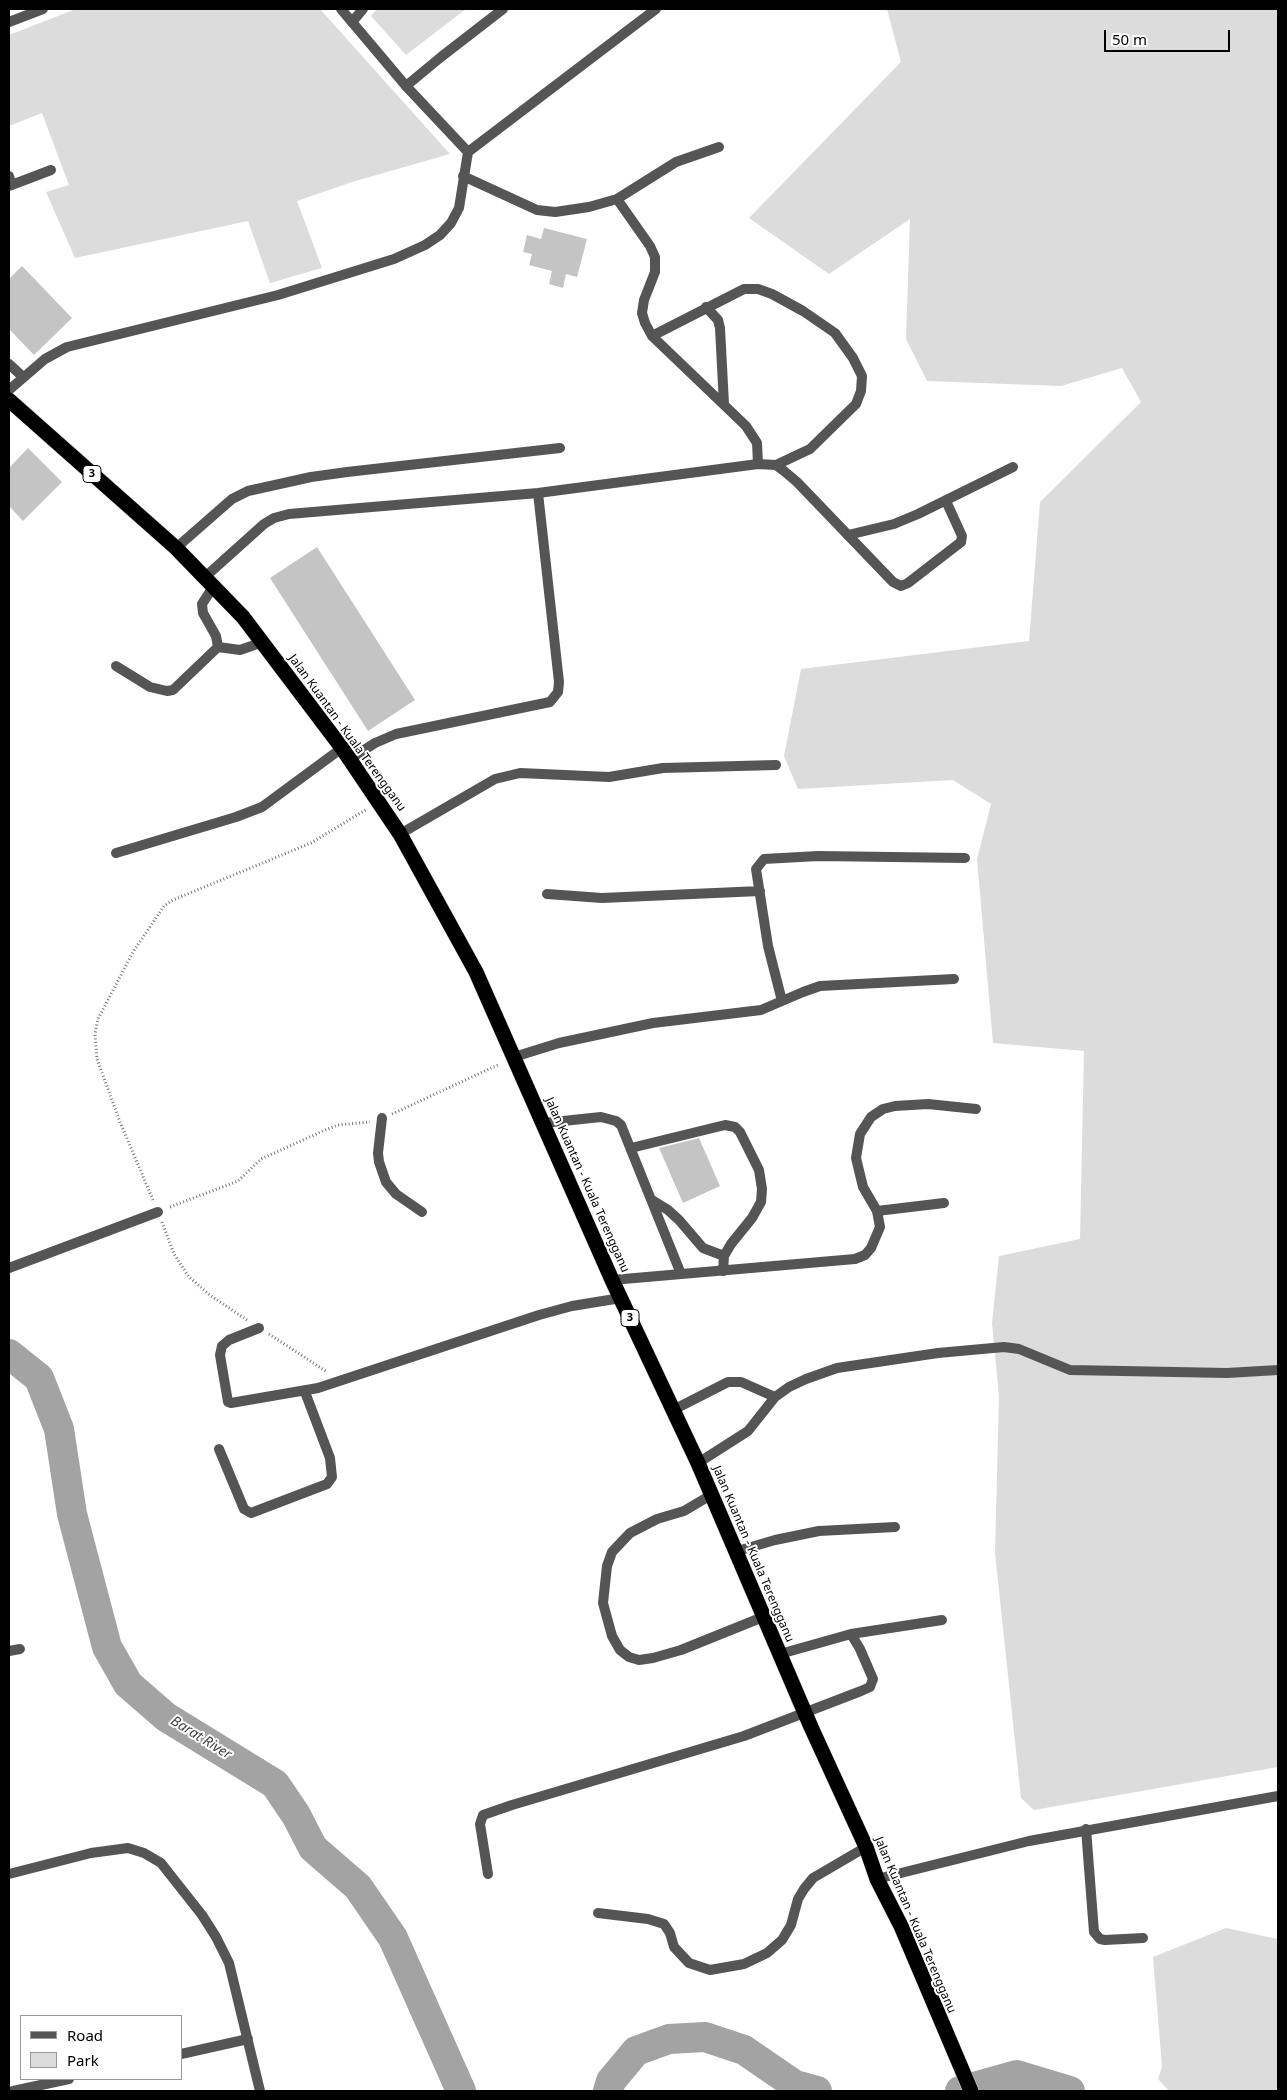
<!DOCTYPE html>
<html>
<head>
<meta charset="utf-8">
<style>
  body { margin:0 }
  #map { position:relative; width:1287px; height:2100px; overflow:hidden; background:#fff; font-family:"Noto Sans",sans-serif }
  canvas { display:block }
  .frame { position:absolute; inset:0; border:10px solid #000; pointer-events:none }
  .legend { position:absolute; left:20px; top:2015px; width:162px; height:65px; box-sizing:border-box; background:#fff; border:1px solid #999; margin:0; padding:6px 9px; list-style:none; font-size:15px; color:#000 }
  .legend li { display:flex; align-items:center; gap:10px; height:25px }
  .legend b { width:25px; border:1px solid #999 }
  .scale { position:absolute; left:1104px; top:30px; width:126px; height:22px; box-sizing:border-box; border:2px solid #000; border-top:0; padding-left:6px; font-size:15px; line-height:18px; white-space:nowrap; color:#000; -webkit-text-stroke:4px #fff; paint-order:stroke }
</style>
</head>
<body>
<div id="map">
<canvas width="1287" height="2100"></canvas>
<div class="frame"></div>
<ul class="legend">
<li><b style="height:6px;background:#555"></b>Road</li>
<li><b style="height:14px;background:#dcdcdc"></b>Park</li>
</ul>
<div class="scale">50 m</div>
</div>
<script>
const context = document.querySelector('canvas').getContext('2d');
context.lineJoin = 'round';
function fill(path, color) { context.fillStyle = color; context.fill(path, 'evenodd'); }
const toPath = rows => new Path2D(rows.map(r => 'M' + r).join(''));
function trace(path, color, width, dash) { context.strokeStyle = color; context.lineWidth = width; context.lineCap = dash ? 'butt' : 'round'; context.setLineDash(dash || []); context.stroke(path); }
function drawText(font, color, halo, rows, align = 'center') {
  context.font = font + ' "Noto Sans",sans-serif'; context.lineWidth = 4; context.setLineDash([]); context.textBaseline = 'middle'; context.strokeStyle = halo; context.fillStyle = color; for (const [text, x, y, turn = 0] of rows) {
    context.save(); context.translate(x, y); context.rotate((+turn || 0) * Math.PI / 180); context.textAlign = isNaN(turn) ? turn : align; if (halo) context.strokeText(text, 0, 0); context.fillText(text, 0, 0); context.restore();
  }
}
fill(toPath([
  [76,9,320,9,450,154,352,182,297,201,322,268,270,283,248,221,75,258,46,192,69,185,42,113,9,126,9,35],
  [377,9,466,9,406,55,371,16],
  [887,9,1278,9,1278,1767,1034,1810,1021,1798,995,1553,999,1397,992,1323,999,1256,1080,1239,1084,1051,993,1043,977,859,991,804,953,780,798,789,784,756,801,669,1029,641,1040,502,1141,402,1122,368,1061,386,927,381,906,339,910,219,829,274,749,218,901,62],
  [1226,1928,1278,1939,1278,2091,1169,2091,1158,2079,1162,2067,1153,1957]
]), '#dcdcdc');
trace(toPath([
  [9,1354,39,1378,59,1429,72,1514,107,1647,128,1684,166,1717,275,1784,296,1815,313,1848,358,1887,393,1938,461,2091],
  [608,2091,611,2081,636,2051,669,2039,705,2037,744,2050,795,2085,817,2091],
  [960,2091,1017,2075,1070,2091]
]), '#a3a3a3', 30);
fill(toPath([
  [544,228,587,239,577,277,566,274,563,288,549,284,552,271,529,265,532,254,523,252,527,235,541,239],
  [22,266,72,318,34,355,9,329,9,279],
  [28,448,62,482,23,521,9,506,9,468],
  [317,547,415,700,368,731,270,578],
  [699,1138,720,1186,683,1203,659,1148]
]), '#c4c4c4');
const highway = toPath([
  [9,400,176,548,243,617,342,748,400,834,476,972,612,1280,698,1463,811,1727,866,1847,877,1879,901,1926,971,2091]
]);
trace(highway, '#dbdbdb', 16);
trace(toPath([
  [392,1114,500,1064],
  [153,1200,120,1122,97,1059,95,1034,98,1019,133,952,164,906,173,900,311,843,367,809],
  [170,1207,238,1181,261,1159,323,1131,338,1125,370,1122],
  [162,1222,174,1254,189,1277,211,1296,247,1320],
  [269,1334,327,1372]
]), '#777', 3, [1, 2.5]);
trace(toPath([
  [352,22,363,9],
  [406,86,441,57,503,9],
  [463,176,537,210,555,212,589,207,617,199,676,162,719,147],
  [617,199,650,246,655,257,655,272,644,300,642,313,645,323,652,336,746,426,757,443,758,464],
  [706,307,718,320,720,328,724,404],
  [652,336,744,289,758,289,772,294,803,311,835,333,853,358,862,376,861,391,856,404,810,449,776,465],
  [9,364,23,377],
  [946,501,962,536,961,542],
  [848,535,894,524,918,514,1013,467],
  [176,548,232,499,248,491,311,477,347,472,560,448],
  [218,647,240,650,263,642],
  [116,666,150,687,167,691,173,690,218,647,216,636,203,613,202,604,213,587],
  [116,853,236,817,262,807,342,748],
  [547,894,602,898,760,891],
  [782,1001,768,946,756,869,764,859,818,856,965,858],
  [514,1057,559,1043,653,1023,761,1010,803,992,820,986,954,979],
  [382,1118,378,1153,379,1162,386,1182,396,1194,422,1212],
  [544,1123,601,1117,616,1121,621,1125,681,1274],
  [631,1148,725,1125,735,1127,740,1132,759,1170,762,1189,761,1202,752,1218,731,1244,724,1256,723,1271],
  [652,1200,668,1210,679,1220,703,1248,724,1256],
  [877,1211,944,1203],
  [259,1328,229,1340,222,1346,220,1355,228,1402,231,1403,318,1388,539,1315,572,1306,621,1298],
  [219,1449,244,1509,251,1513,327,1484,332,1477,330,1458,305,1392],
  [711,1495,684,1511,657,1519,630,1533,612,1552,607,1566,603,1603,612,1636,620,1650,629,1657,639,1660,653,1658,681,1650,763,1617],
  [734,1552,775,1540,819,1531,895,1527],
  [851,1634,942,1620],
  [1086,1829,1094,1932,1100,1939,1105,1940,1143,1938],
  [488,1874,480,1824,483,1815,512,1805,744,1736,861,1691,870,1687,873,1679,860,1649,851,1634,780,1654],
  [598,1913,648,1919,664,1924,670,1933,674,1947,689,1963,710,1970,744,1964,767,1953,782,1940,791,1925,798,1899,804,1889,813,1878,866,1847]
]), '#555', 10);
trace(toPath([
  [341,9,406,86,468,152],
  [9,22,43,9],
  [9,176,12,185],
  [9,186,51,170],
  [9,390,45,359,67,347,278,295,394,259,425,245,440,235,451,223,459,208,468,152,656,9],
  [205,577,264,524,274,518,289,514,538,493,758,464,776,465,784,471,797,482,893,582,901,586,908,583,961,542],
  [350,759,375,743,396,734,550,702,558,692,559,682,538,493],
  [400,834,495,779,520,773,609,777,663,768,776,765],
  [9,1268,158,1212],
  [612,1280,855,1259,865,1255,871,1248,880,1227,877,1211,863,1187,856,1158,860,1134,871,1117,883,1109,895,1106,928,1104,976,1109],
  [673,1410,728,1382,741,1382,775,1397],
  [698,1463,748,1431,775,1397,789,1387,806,1379,837,1368,938,1353,1004,1347,1019,1349,1070,1370,1227,1373,1278,1370],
  [9,1651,20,1649],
  [9,1874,91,1853,128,1848,144,1853,161,1863,202,1915,216,1937,229,1963,260,2091],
  [877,1879,1029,1841,1278,1796],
  [181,2054,248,2039],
  [13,2091,69,2079]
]), '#555', 10);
trace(highway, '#000', 15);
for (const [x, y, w] of [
  [92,474,18],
  [630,1318,18]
]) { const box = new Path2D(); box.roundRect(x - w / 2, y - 8.5, w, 17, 4); context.fillStyle = '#fff'; context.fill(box); trace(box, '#000', 1); }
drawText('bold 11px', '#000', null, [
  ["3",92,474],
  ["3",630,1318]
]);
drawText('12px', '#000', '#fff', [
  ["Jalan Kuantan - Kuala Terengganu",347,733,54],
  ["Jalan Kuantan - Kuala Terengganu",587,1185,66],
  ["Jalan Kuantan - Kuala Terengganu",753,1554,67],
  ["Jalan Kuantan - Kuala Terengganu",915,1925,67]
]);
drawText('italic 14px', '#444', '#fff', [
  ["Barat River",201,1738,32]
]);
</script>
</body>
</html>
